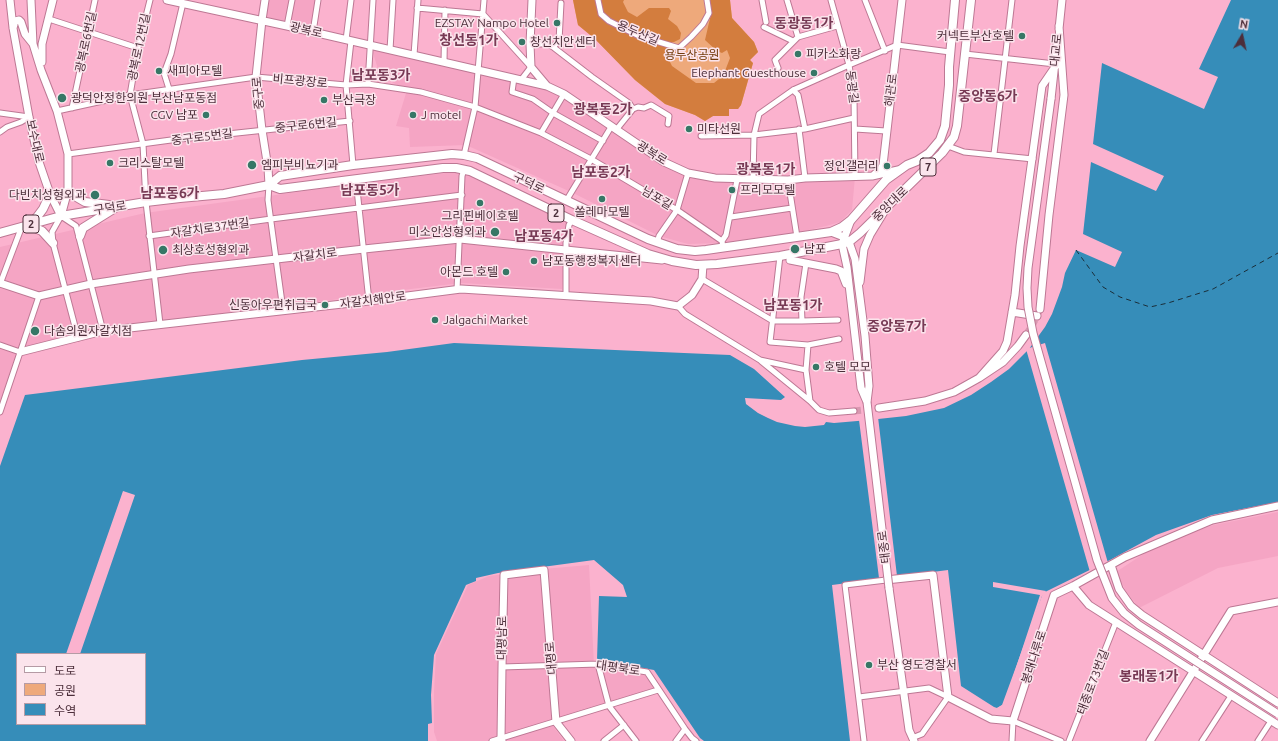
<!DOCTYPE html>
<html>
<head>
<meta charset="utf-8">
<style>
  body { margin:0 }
  #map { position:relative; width:1278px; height:741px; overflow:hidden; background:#fbb2ce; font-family:Ubuntu,"Noto Sans KR",sans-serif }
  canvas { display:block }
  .legend { position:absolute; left:16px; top:653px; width:130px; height:72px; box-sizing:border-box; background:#fbe4ec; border:1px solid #b59ba5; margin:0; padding:5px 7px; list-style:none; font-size:12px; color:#4c2e3a }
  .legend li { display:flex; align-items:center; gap:8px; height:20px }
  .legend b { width:20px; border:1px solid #b59ba5 }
  .north { position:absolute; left:1222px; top:16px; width:40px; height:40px; -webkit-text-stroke:3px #fbe4ec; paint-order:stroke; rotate:9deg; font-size:11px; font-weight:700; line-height:16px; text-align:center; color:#4c2e3a }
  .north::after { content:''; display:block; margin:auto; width:14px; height:18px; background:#4c2e3a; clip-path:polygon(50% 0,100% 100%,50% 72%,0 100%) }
</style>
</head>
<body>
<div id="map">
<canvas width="1278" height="741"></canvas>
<ul class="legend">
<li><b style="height:5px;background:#fff"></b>도로</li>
<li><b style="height:11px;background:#eea97b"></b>공원</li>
<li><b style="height:11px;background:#368db9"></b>수역</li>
</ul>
<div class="north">N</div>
</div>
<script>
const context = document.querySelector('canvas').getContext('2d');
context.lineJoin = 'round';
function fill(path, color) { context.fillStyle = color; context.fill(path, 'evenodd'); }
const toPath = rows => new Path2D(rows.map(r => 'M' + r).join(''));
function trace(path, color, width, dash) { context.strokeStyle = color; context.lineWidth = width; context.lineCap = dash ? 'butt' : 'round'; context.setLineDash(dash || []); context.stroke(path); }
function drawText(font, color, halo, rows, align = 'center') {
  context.font = font + ' Ubuntu,"Noto Sans KR",sans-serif'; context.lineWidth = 3; context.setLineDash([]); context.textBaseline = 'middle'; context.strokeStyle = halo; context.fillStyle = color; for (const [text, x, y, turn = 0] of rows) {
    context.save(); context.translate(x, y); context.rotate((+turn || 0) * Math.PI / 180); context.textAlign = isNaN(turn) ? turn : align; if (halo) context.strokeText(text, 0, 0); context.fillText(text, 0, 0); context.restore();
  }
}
fill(toPath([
  [266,0,318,0,313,32,262,20],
  [371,46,547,86,664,162,715,178,855,177,852,210,840,222,826,226,796,233,724,243,688,244,659,236,571,192,466,145,410,147,409,128,396,126,407,90,380,76],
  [463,171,568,222,562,289,461,283,411,289,224,315,105,327,74,336,19,349,0,401,0,247,145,213,356,184],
  [1278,512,1278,556,1218,568,1139,608,1126,591,1116,572,1160,543,1214,525],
  [589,565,594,666,596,668,643,673,645,674,655,689,571,715,551,719,550,722,564,741,437,741,434,732,434,692,436,654,468,585,489,576,543,569]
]), '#f5a5c4');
fill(toPath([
  [573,0,730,0,732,18,754,42,758,52,750,60,753,63,741,105,738,109,729,109,729,116,713,116,705,121,695,115,665,104,635,80,595,39,578,25]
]), '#eea97b');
fill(toPath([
  [573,0,624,0,623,2,628,12,637,17,649,8,669,8,671,11,668,19,677,26,681,33,680,39,674,42,665,43,665,47,676,52,675,57,668,58,672,66,696,83,714,83,719,79,725,71,730,58,727,50,722,53,717,51,705,40,711,14,710,0,730,0,732,18,754,42,758,52,750,60,753,63,741,105,738,109,729,109,729,116,713,116,705,121,695,115,665,104,635,80,595,39,578,25]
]), '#d37d3e');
fill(toPath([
  [1231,0,1278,0,1278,502,1212,515,1156,535,1110,560,1043,593,1002,705,997,708,994,707,961,686,948,570,832,585,850,741,704,741,700,738,654,670,597,660,599,596,627,597,623,585,594,560,498,573,476,578,476,581,466,585,434,655,431,695,432,723,428,724,428,741,0,741,0,466,25,395,302,360,387,352,454,343,730,355,754,369,785,397,781,400,745,398,746,404,758,413,768,418,777,422,795,426,805,427,824,425,826,422,834,423,869,420,906,416,944,408,971,395,991,382,1009,369,1029,349,1045,327,1052,314,1062,287,1065,273,1076,250,1115,267,1122,252,1083,234,1091,162,1156,191,1164,176,1093,144,1102,63,1204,109,1218,77,1199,69],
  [123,491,135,495,80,654,145,654,145,724,17,724,17,654,66,654]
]), '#368db9');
fill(toPath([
  [1045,343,1108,563,1090,572,1026,349],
  [878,417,897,576,879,578,859,420],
  [993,582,1046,591,1045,593,1042,596,1006,705,999,709,997,708,1004,704,1040,595,993,587]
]), '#fbb2ce');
trace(toPath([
  [1076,250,1103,287,1120,297,1150,307,1168,303,1213,289,1278,253]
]), '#1a2e39', 1, [5, 4]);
trace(toPath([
  [1026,335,1033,324,1040,309],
  [854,411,879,408]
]), '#d898b0', 7, [7, 3.5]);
const street = toPath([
  [150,0,138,48,130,95,143,144,146,202,160,324],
  [598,0,601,14,609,21,639,36,679,48,691,37,703,24,709,13,707,0],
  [762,0,766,22],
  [831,0,849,65,854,97,855,177],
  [865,0,885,51],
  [417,8,483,14,531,67,521,80],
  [49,19,138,48],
  [287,26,292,0],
  [764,27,793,41],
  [313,32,318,0],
  [798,37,837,26],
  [346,40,351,0],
  [351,41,346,85,368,84,421,92,475,107,541,133,591,159,677,210,722,241,723,248],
  [530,44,548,44,553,47,559,41,561,3],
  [553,47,592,77,629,103,633,109,616,130],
  [390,50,393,0],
  [965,54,1055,64],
  [414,55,418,0],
  [444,62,445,10],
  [778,68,775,60,798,37,787,0],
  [514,78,512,92,533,99,553,113,603,141],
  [368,84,373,0],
  [169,89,164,73,171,54,183,3],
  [793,90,798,95,805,129],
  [72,108,95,0],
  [633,109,638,107,644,108,651,105,669,116,668,124],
  [57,111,130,95,256,77,346,85,353,165],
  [0,113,29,117],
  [799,129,805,178],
  [855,129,886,131],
  [0,132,7,127,21,122,29,117],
  [541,133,564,94],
  [701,136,754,135,805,129,854,118],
  [948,146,964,152,1033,159],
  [68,154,171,140,350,121],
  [994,154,1012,0],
  [464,155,475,107,484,0],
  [753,179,754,135,759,114,793,90,849,65,897,45,950,52],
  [356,180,369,301],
  [788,180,797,237],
  [269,185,268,200,283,310],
  [566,201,611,127],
  [731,217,792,208],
  [149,236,271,219,462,195],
  [722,241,726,235,737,180],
  [657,243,659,236,677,210,688,173],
  [780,256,770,342,808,345,839,339],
  [702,279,773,321,802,321,838,320],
  [0,284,22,226],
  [457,290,462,176,464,169],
  [566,296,566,243,569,225,572,220],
  [678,306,685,314,760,360,806,370],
  [802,321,801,297,806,263],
  [78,338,53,243,52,232,61,216,76,226,103,331],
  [0,345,20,352],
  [808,345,806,370,810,401,819,410,829,413,854,411],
  [761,361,810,401],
  [0,412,39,296],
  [598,664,609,706,636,741],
  [502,667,598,664,647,672,685,729,692,738,696,741],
  [859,697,929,688,948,697,922,734,912,738],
  [492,741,658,690],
  [604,741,624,725],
  [676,741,685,729],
  [864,741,845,585,886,580],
  [1012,741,1013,721,1061,741],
  [1069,741,1116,622],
  [1202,741,1231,696],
  [1258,741,1271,721]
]);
const secondary = toPath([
  [10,0,13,28,29,117,39,162,50,194,61,216],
  [31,0,33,44,41,70,57,111,68,154,68,190,61,216],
  [167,0,287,26,547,86,564,94,664,162,688,173,715,178,788,180,805,178,872,176,898,170],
  [265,0,262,20,256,77,262,130,268,168,269,185],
  [532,0,530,44,531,67,547,86],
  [13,28,15,21,19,20,21,22,25,34,33,44],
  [1059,29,1062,0],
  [42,62,42,44,53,0],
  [1051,99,1057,44],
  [874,175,881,169,883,165,902,0],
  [851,220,842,244,847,267,861,388,867,402],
  [831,232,844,237,849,242,855,259,865,336,869,386,867,402],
  [790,260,836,269,841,271,846,284],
  [860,282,864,249,870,235,884,212],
  [0,283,39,296,91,284,189,269,364,249,460,239,662,260],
  [1040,309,1049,215,1064,95,1059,26],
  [1012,312,1037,316],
  [20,352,103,331,369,301,461,289,651,301,678,306,692,295,702,279,703,265],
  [979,378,1003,351,1007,342,1015,295,1020,246,1042,86,1055,67],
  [879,408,925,401,954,392,979,378,1003,362,1018,346,1026,335],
  [1111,565,1119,589,1131,606,1142,615,1278,703],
  [886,580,933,575,948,697,991,719,1013,721,1054,595,1073,586,1125,557,1212,520,1278,506],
  [1073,586,1089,605,1278,725],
  [889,588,909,730,914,741],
  [502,741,501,738,502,667,504,575,544,570,556,722,571,741],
  [1150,741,1231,611,1278,602]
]);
const primary = toPath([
  [269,185,280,189,443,168,456,168,470,171,572,220,648,254,672,261,696,265,717,264,780,256,842,244,849,242,860,233,942,153,954,137,957,126,971,0],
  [68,190,73,195,85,202,109,205],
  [50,194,43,209,37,217,28,225,42,231,53,243],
  [0,233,61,216,146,202,180,198,224,194,269,185,280,176,353,165,452,154,464,155,477,158,648,239,677,249,695,251,706,250,831,232,842,227,851,220,886,180,907,165,917,161,929,153,940,140,945,126,949,85,949,67,955,0],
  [80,236,83,228,115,208]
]);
trace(street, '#bd7894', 7);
trace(secondary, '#bd7894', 9);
trace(primary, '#bd7894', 10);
trace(street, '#fff', 5);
trace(secondary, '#fff', 7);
trace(primary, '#fff', 8);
const secondaryBridge = toPath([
  [1051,99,1028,268,1027,288,1028,307,1033,333,1097,560,1112,598,1124,613,1139,625,1278,714],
  [867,402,889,588]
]);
trace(secondaryBridge, '#bd7894', 9, []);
trace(secondaryBridge, '#fff', 7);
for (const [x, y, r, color] of [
  [557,23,4,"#367766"],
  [1022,36,4,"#367766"],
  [522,42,4,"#367766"],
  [798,54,4,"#367766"],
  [159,71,4,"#367766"],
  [814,73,4,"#367766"],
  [62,98,5,"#367766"],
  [324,100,4,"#367766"],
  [206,115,4,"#367766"],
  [413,115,4,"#367766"],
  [689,129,4,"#367766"],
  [110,163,4,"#367766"],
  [252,165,5,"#367766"],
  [887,166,4,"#367766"],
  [732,190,4,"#367766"],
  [95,195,5,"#367766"],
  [602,199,4,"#367766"],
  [480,203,4,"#367766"],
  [495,232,5,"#367766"],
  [795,249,5,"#367766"],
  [163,250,5,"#367766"],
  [534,261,4,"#367766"],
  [506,272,4,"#367766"],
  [325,305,4,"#367766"],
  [435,320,4,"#367766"],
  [35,331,5,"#367766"],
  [816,367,4,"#367766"],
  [869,665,4,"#367766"]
]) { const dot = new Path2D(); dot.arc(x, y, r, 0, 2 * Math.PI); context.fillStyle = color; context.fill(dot); trace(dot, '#fbe4ec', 1.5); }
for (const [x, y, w] of [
  [928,167,16],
  [556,213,16],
  [31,224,16]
]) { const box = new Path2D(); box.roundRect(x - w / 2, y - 9, w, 18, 3); context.fillStyle = '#fbe4ec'; context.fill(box); trace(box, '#4c2e3a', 1); }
drawText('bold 11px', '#4c2e3a', null, [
  ["7",928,167],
  ["2",556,213],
  ["2",31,224]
]);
drawText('12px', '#4c2e3a', '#fbe4ec', [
  ["EZSTAY Nampo Hotel",549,23,"right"],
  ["커넥트부산호텔",1014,36,"right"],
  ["창선치안센터",530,42],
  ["피카소화랑",806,54],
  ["새피아모텔",167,71],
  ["Elephant Guesthouse",806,73,"right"],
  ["광덕안정한의원 부산남포동점",71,98],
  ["부산극장",332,100],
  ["CGV 남포",198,115,"right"],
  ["J moteI",421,115],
  ["미타선원",697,129],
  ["크리스탈모텔",118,163],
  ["엠피부비뇨기과",261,165],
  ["정인갤러리",879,166,"right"],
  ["프리모모텔",740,190],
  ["다빈치성형외과",86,195,"right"],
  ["쏠레마모텔",602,212,"center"],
  ["그리핀베이호텔",480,216,"center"],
  ["미소안성형외과",486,232,"right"],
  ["남포",804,249],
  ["최상호성형외과",172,250],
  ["남포동행정복지센터",542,261],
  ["아몬드 호텔",498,272,"right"],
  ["신동아우편취급국",317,305,"right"],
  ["Jalgachi Market",443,320],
  ["다솜의원자갈치점",44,331],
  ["호텔 모모",824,367],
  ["부산 영도경찰서",877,665]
], 'left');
drawText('12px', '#4c2e3a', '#fbe4ec', [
  ["광복로",306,30,13],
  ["용두산길",638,33,23],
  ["광복로6번길",86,42,-78],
  ["광복로12번길",139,47,-78],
  ["대교로",1056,50,-84],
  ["비프광장로",300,81,5],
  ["동광길",852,87,83],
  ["해관로",891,90,-83],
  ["중구로",258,93,-95],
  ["중구로6번길",306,125,-6],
  ["중구로5번길",202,137,-7],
  ["보수대로",35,141,77],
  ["광복로",652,153,32],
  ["구덕로",529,183,25],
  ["남포길",657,198,31],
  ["중앙대로",890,204,-44],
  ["구덕로",110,208,-9],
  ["자갈치로37번길",210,228,-8],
  ["자갈치로",315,255,-7],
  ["자갈치해안로",373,300,-7],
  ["태종로",884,547,-97],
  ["대평남로",502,638,-89],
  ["봉래나루로",1034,657,-72],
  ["대평로",551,658,-95],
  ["대평북로",618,668,8],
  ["태종로73번길",1093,682,-69]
]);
drawText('12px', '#733b0b', '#fbe4ec', [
  ["용두산공원",692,55]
]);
drawText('bold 14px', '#783a55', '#fbe4ec', [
  ["동광동1가",804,23],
  ["창선동1가",469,40],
  ["남포동3가",381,75],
  ["중앙동6가",988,96],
  ["광복동2가",603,109],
  ["광복동1가",766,169],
  ["남포동2가",601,172],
  ["남포동5가",370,190],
  ["남포동6가",170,193],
  ["남포동4가",544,236],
  ["남포동1가",793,305],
  ["중앙동7가",897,326],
  ["봉래동1가",1149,676]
]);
</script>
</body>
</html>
